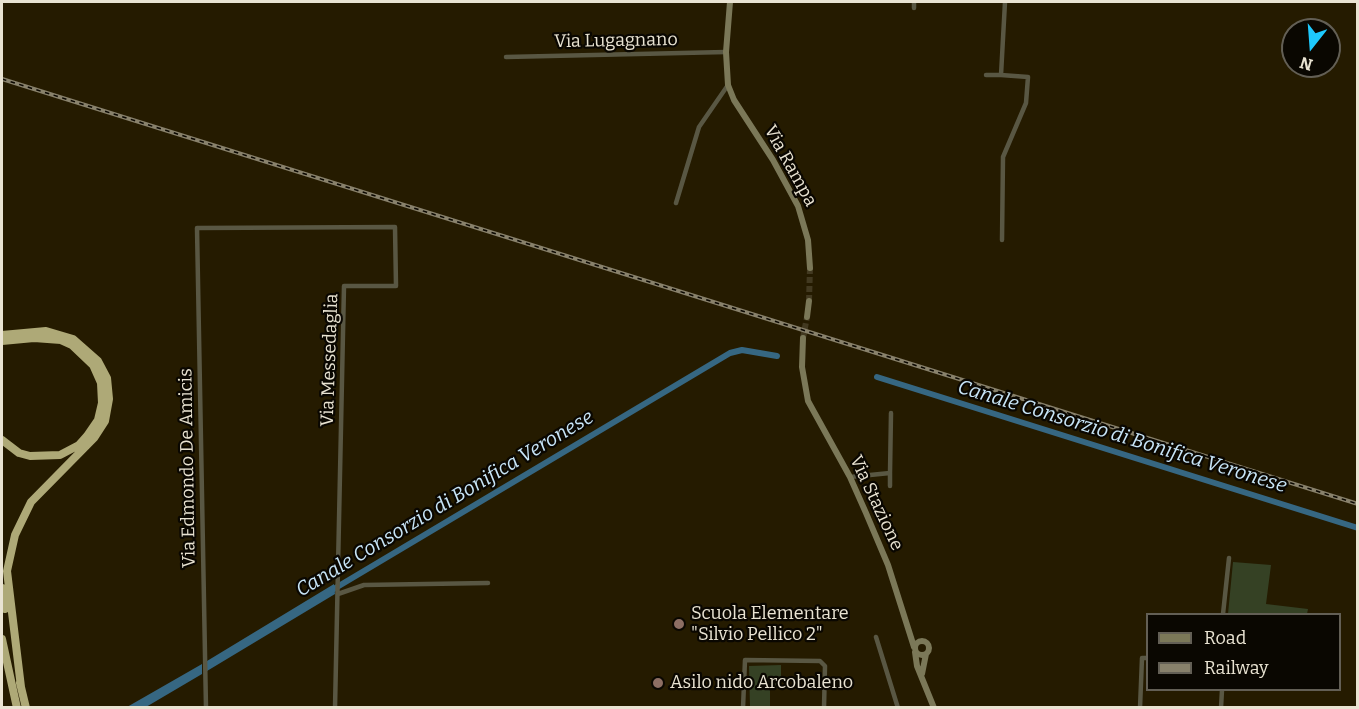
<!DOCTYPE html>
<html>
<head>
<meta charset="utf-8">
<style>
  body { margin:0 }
  #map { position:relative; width:1359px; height:709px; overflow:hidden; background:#251b00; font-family:Bitter,serif }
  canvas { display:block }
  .frame { position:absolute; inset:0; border:3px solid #e9e3d2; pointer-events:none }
  .legend { position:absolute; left:1146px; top:613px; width:195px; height:78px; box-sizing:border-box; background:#0a0701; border:2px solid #635f55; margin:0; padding:8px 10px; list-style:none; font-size:18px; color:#e9e3d2 }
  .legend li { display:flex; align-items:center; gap:12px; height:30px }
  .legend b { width:30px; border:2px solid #635f55 }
  .north { position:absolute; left:1281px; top:18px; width:60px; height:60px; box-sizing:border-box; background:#0a0701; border:2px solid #635f55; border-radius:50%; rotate:197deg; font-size:16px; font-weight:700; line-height:24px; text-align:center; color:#e9e3d2 }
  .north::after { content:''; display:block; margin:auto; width:21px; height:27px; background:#1ec9fd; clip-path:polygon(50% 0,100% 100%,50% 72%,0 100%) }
</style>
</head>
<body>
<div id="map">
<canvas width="1359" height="709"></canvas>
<div class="frame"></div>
<ul class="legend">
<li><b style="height:8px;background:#7b7858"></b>Road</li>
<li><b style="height:8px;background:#88816b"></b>Railway</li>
</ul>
<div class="north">N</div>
</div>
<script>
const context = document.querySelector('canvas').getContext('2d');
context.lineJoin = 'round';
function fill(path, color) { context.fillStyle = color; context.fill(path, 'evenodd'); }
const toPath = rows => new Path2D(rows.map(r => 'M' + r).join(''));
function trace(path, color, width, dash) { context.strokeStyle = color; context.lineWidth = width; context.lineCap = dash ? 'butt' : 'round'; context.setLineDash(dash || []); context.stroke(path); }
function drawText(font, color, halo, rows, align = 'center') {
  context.font = font + ' Bitter,serif'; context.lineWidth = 4.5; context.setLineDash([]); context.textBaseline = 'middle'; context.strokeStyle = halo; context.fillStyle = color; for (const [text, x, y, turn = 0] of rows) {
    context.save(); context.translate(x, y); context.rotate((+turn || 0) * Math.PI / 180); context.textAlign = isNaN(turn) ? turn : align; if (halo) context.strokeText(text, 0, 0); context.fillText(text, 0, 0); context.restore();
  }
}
fill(toPath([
  [1233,562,1271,565,1266,604,1308,609,1307,614,1228,614],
  [781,665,781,688,770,689,770,707,750,707,749,666]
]), '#354124');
fill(toPath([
  [334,584,335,594,207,671,207,661],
  [202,664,202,674,146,707,127,707]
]), '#366782');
trace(toPath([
  [877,377,1358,528],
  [327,593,730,353,742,350,777,356]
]), '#366782', 6);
trace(toPath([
  [809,301,810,268],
  [803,338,807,317]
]), '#423920', 6, [6, 3]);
trace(toPath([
  [914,2,914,8],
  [506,57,726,52],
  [986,75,1001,75],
  [676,203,699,127,728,85],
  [1002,240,1003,157,1026,103,1028,77,1001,75,1005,2],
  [850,477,890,473,891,413],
  [890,486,890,473],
  [338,594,364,585,488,583],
  [1223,614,1229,558],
  [876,637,898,708],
  [206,708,197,228,395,227,396,286,344,286,335,708],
  [743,708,745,660,820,661,825,666,824,708],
  [1140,708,1142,658,1148,658],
  [1221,708,1222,690]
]), '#595743', 4.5);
trace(toPath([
  [730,2,726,52,728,85,734,100,773,160,798,206,808,240,810,268],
  [807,317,809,301],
  [803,338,802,367,808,401,850,477,866,513,888,565,914,647],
  '915 648a7 7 0 1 1 14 0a7 7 0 1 1-14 0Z',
  [915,652,917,666,934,708],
  [922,674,926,654]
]), '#7b7858', 6);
trace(toPath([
  [2,335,46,331,73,339,98,361,107,378,109,399,105,421,94,438,31,502,15,535,7,571,21,687],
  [2,341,34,338,61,340,72,345,93,365,101,383,102,403,98,420,87,436,79,445,60,455,30,456,19,453,2,440],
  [2,588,5,609],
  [2,639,17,708],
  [20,683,26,708]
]), '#aea977', 8);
const rail = toPath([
  [2,79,1358,504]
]);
trace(rail, '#88816b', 4);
trace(rail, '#0a0701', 1.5, [4.5]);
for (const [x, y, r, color] of [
  [679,624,6,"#8d6e63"],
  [658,683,6,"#8d6e63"]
]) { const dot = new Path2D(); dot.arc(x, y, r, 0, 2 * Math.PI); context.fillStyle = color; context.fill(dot); trace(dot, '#0a0701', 2); }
drawText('18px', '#e9e3d2', '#0a0701', [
  ["Via Lugagnano",616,41,-1],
  ["Via Rampa",790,166,61],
  ["Via Messedaglia",330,360,-88],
  ["Via Edmondo De Amicis",188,468,-91],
  ["Via Stazione",876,503,65]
]);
drawText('18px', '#e9e3d2', '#0a0701', [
  ["Scuola Elementare",691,614],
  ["\"Silvio Pellico 2\"",691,635],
  ["Asilo nido Arcobaleno",670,683]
], 'left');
drawText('italic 20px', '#c8e5f7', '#0a0701', [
  ["Canale Consorzio di Bonifica Veronese",1122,437,17],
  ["Canale Consorzio di Bonifica Veronese",445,504,-31]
]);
</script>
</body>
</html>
